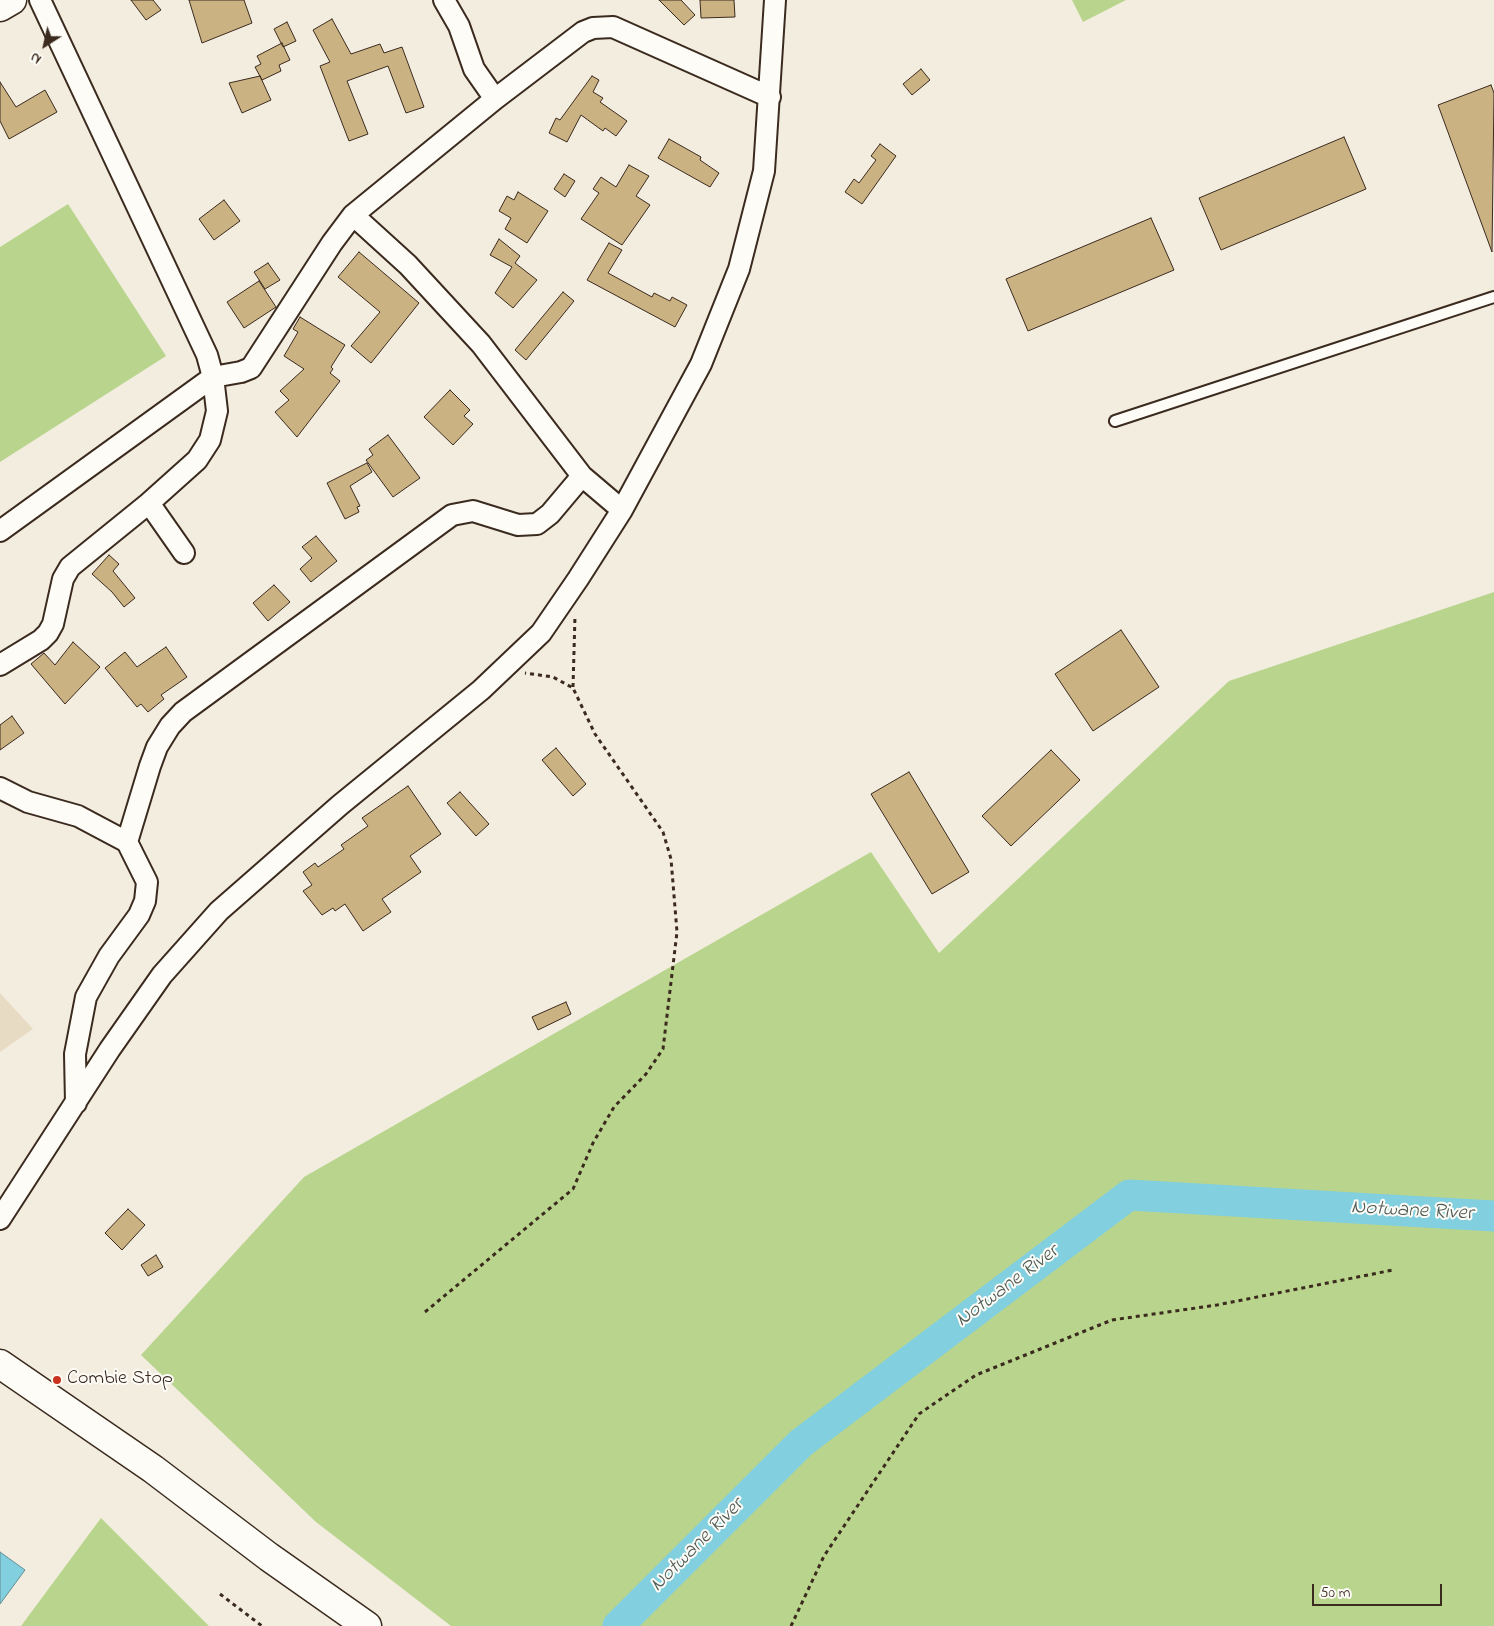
<!DOCTYPE html>
<html>
<head>
<meta charset="utf-8">
<style>
  body { margin:0 }
  #map { position:relative; width:1494px; height:1626px; overflow:hidden; background:#f3ede0; font-family:"Indie Flower",sans-serif }
  canvas { display:block }
  .north { position:absolute; left:20px; top:20px; width:50px; height:50px; -webkit-text-stroke:4px #fdfcf7; paint-order:stroke; rotate:215deg; font-size:14px; font-weight:700; line-height:20px; text-align:center; color:#3b2a1e }
  .north::after { content:''; display:block; margin:auto; width:18px; height:22px; background:#3b2a1e; clip-path:polygon(50% 0,100% 100%,50% 72%,0 100%) }
  .scale { position:absolute; left:1312px; top:1584px; width:130px; height:22px; box-sizing:border-box; border:2px solid #3b2a1e; border-top:0; padding-left:6px; font-size:15px; line-height:18px; white-space:nowrap; color:#3b2a1e; -webkit-text-stroke:4px #fdfcf7; paint-order:stroke }
</style>
</head>
<body>
<div id="map">
<canvas width="1494" height="1626"></canvas>
<div class="north">N</div>
<div class="scale">50 m</div>
</div>
<script>
const context = document.querySelector('canvas').getContext('2d');
context.lineJoin = 'round';
function fill(path, color) { context.fillStyle = color; context.fill(path, 'evenodd'); }
const toPath = rows => new Path2D(rows.map(r => 'M' + r).join(''));
function trace(path, color, width, dash) { context.strokeStyle = color; context.lineWidth = width; context.lineCap = dash ? 'butt' : 'round'; context.setLineDash(dash || []); context.stroke(path); }
function drawText(font, color, halo, rows, align = 'center') {
  context.font = font + ' "Indie Flower",sans-serif'; context.lineWidth = 4; context.setLineDash([]); context.textBaseline = 'middle'; context.strokeStyle = halo; context.fillStyle = color; for (const [text, x, y, turn = 0] of rows) {
    context.save(); context.translate(x, y); context.rotate((+turn || 0) * Math.PI / 180); context.textAlign = isNaN(turn) ? turn : align; if (halo) context.strokeText(text, 0, 0); context.fillText(text, 0, 0); context.restore();
  }
}
fill(toPath([
  [0,993,33,1029,0,1052]
]), '#e7dbc4');
fill(toPath([
  [1072,0,1126,0,1083,22],
  [68,204,166,356,0,462,0,247],
  [1494,592,1494,1626,451,1626,316,1522,141,1355,304,1177,871,852,939,953,1229,681],
  [101,1518,209,1626,21,1626]
]), '#b9d58d');
const water = toPath([
  [0,1552,25,1570,0,1604,0,1552]
]);
fill(water, '#81cfdf');
trace(water, '#658d92', 1);
trace(toPath([
  [618,1626,801,1443,1129,1195,1494,1216]
]), '#81cfdf', 31);
const building = toPath([
  [131,0,153,0,161,10,146,20,131,0],
  [189,0,244,0,252,23,202,43,189,0],
  [659,0,681,0,695,15,684,25,659,0],
  [700,0,734,0,735,17,701,18,700,0],
  [332,19,351,54,380,44,384,53,402,47,424,107,406,113,388,66,347,81,368,134,349,141,320,66,330,62,313,30,332,19],
  [287,22,296,41,283,47,274,29,287,22],
  [282,43,290,60,279,65,281,71,262,80,255,67,261,64,257,56,282,43],
  [921,69,930,80,912,95,903,84,921,69],
  [260,76,271,100,242,113,229,83,260,76],
  [592,76,599,80,593,92,603,98,600,102,627,121,616,136,605,128,603,131,581,115,567,142,549,133,556,118,560,120,592,76],
  [0,82,16,107,45,90,57,112,9,139,0,121,0,82],
  [1491,85,1494,93,1492,252,1438,105,1491,85],
  [1344,137,1366,189,1221,250,1199,198,1344,137],
  [669,139,701,157,700,160,719,173,710,187,658,158,669,139],
  [880,144,896,156,862,204,845,192,854,179,859,183,876,160,871,156,880,144],
  [629,165,649,176,636,196,650,205,622,245,581,219,599,193,593,189,601,177,616,187,629,165],
  [564,174,575,181,565,197,554,189,564,174],
  [518,192,548,211,527,243,505,229,511,218,499,211,507,196,514,200,518,192],
  [224,200,240,221,214,240,199,219,224,200],
  [1151,218,1174,270,1028,331,1006,279,1151,218],
  [499,239,520,256,515,263,537,280,513,308,495,293,512,267,490,255,499,239],
  [609,243,622,250,608,273,652,297,654,293,670,301,672,297,687,305,675,327,587,280,609,243],
  [359,252,419,303,371,363,351,346,380,312,338,277,359,252],
  [268,263,280,280,265,289,254,272,268,263],
  [259,281,276,307,244,328,227,302,259,281],
  [563,292,574,301,526,360,515,350,563,292],
  [300,317,345,345,331,367,333,369,330,373,340,381,297,437,275,412,289,400,280,391,304,369,284,356,298,332,293,329,300,317],
  [450,390,470,410,464,416,473,424,453,445,424,417,450,390],
  [388,435,420,478,393,497,366,460,373,455,369,449,388,435],
  [367,463,372,472,350,486,360,506,357,507,359,512,345,519,327,483,367,463],
  [316,536,337,561,311,582,300,569,312,558,302,547,316,536],
  [109,555,119,564,113,571,135,598,124,607,112,592,92,574,109,555],
  [274,585,290,602,268,621,253,603,274,585],
  [1121,630,1159,687,1093,731,1055,674,1121,630],
  [73,642,100,667,65,704,31,664,44,653,55,665,73,642],
  [166,647,187,677,161,695,164,699,148,712,141,704,137,707,105,668,125,652,137,667,166,647],
  [12,716,24,733,0,750,0,725,12,716],
  [556,748,586,784,573,796,542,760,556,748],
  [1051,750,1080,780,1011,846,982,816,1051,750],
  [909,772,969,872,932,894,871,794,909,772],
  [408,786,441,834,410,856,421,872,382,899,391,912,363,931,345,904,335,911,333,908,322,915,303,891,312,885,303,872,315,863,318,867,344,849,341,845,368,826,362,818,408,786],
  [460,792,489,824,476,836,447,803,460,792],
  [566,1002,571,1014,538,1030,532,1017,566,1002],
  [128,1209,145,1225,122,1250,105,1233,128,1209],
  [156,1255,163,1267,148,1276,141,1265,156,1255]
]);
fill(building, '#cab282');
trace(building, '#3b2a1e', 1);
const lane = toPath([
  [1115,421,1494,297]
]);
const street = toPath([
  [40,0,207,355,213,377,241,372,251,368,332,243,353,215,495,99,583,32,593,28,613,27,770,97],
  [444,0,459,26,474,69,495,99],
  [353,215,408,265,481,344,582,476,622,510],
  [0,531,213,377,217,411,210,440,197,460,149,503],
  [0,665,41,640,48,633,53,624,63,579,70,567,149,503,184,553],
  [0,788,28,802,78,816,127,842,147,882,145,901,139,915,109,956,86,997,75,1054,76,1103],
  [127,842,150,766,157,747,170,726,183,712,452,515,473,511,518,525,537,524,550,514,582,476],
  [0,1219,110,1049,162,975,219,911,340,805,481,690,541,633,578,579,622,510,701,364,739,269,764,171,775,0]
]);
const secondary = toPath([
  [0,7,12,0],
  [0,1364,153,1469,269,1557,367,1626]
]);
trace(lane, '#3b2a1e', 14);
trace(street, '#3b2a1e', 24);
trace(secondary, '#3b2a1e', 31);
trace(toPath([
  [573,687,575,616],
  [425,1312,573,1189,593,1143,614,1107,646,1074,663,1049,677,932,671,859,663,832,595,734,573,688,553,677,525,673],
  [220,1594,262,1626],
  [791,1626,824,1556,919,1414,976,1375,1112,1320,1217,1305,1393,1270]
]), '#3b2a1e', 3, [4, 4]);
trace(lane, '#fdfcf7', 10);
trace(street, '#fdfcf7', 20);
trace(secondary, '#fdfcf7', 28);
for (const [x, y, r, color] of [
  [57,1380,5,"#c8321e"]
]) { const dot = new Path2D(); dot.arc(x, y, r, 0, 2 * Math.PI); context.fillStyle = color; context.fill(dot); trace(dot, '#fdfcf7', 2); }
drawText('20px', '#3b2a1e', '#fdfcf7', [
  ["Combie Stop",67,1380]
], 'left');
drawText('italic 21px', '#505c58', '#fdfcf7', [
  ["Notwane River",1412,1212,3],
  ["Notwane River",1008,1287,-37],
  ["Notwane River",698,1546,-45]
]);
</script>
</body>
</html>
